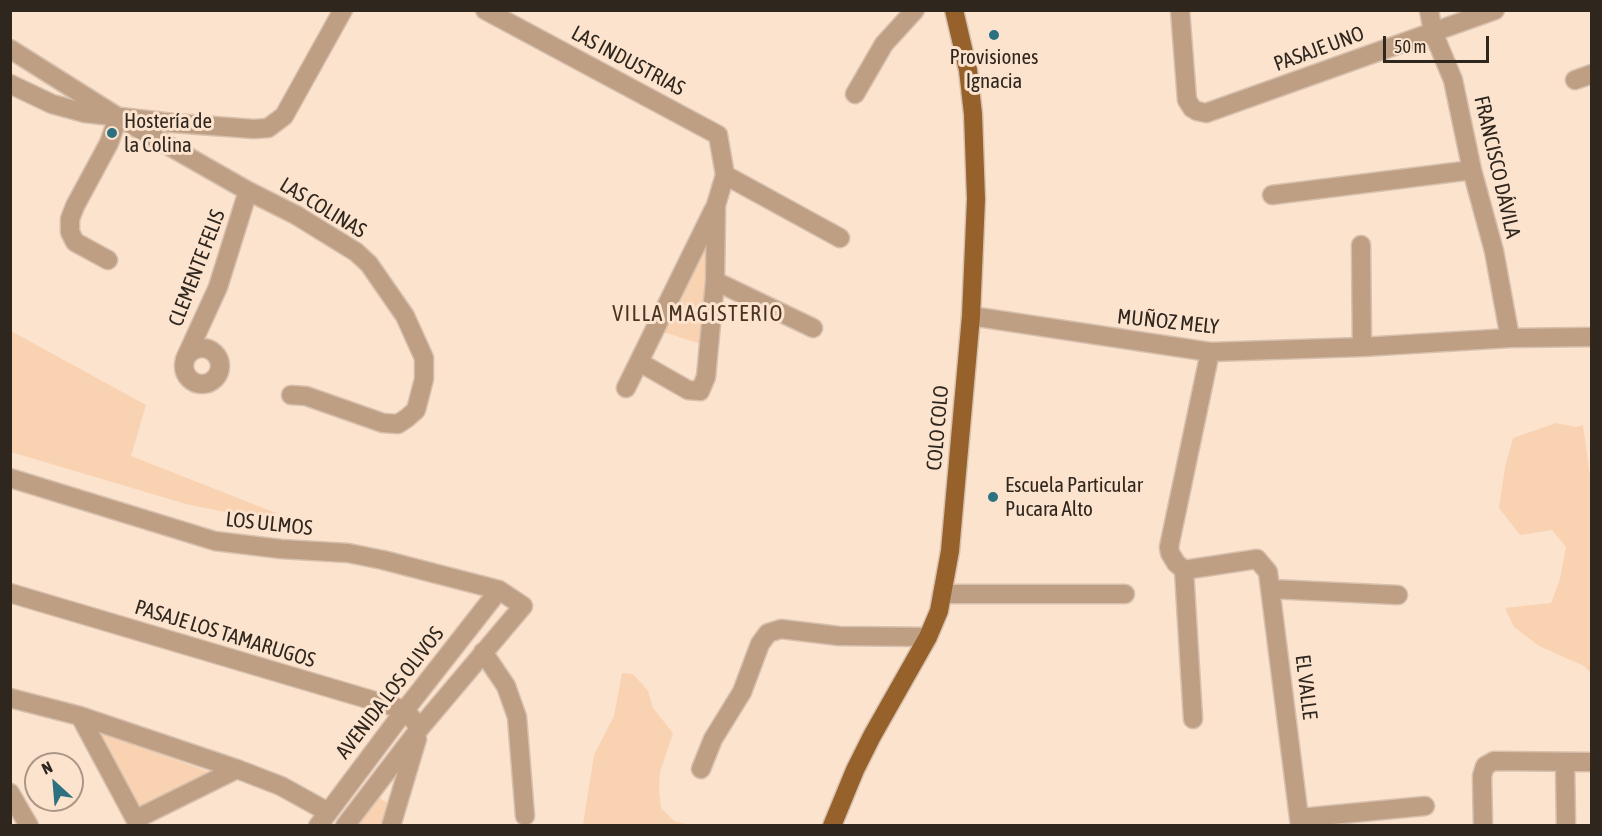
<!DOCTYPE html>
<html>
<head>
<meta charset="utf-8">
<style>
  body { margin:0 }
  #map { position:relative; width:1602px; height:836px; overflow:hidden; background:#fce3ce; font-family:"Asap Condensed",sans-serif }
  canvas { display:block }
  .frame { position:absolute; inset:0; border:12px solid #2f261e; pointer-events:none }
  .north { position:absolute; left:24px; top:752px; width:60px; height:60px; box-sizing:border-box; background:#fce3ce; border:2px solid #aa9788; border-radius:50%; rotate:334deg; font-size:16px; font-weight:700; line-height:24px; text-align:center; color:#2f261e }
  .north::after { content:''; display:block; margin:auto; width:21px; height:27px; background:#2b717f; clip-path:polygon(50% 0,100% 100%,50% 72%,0 100%) }
  .scale { position:absolute; left:1383px; top:36px; width:106px; height:27px; box-sizing:border-box; border:3px solid #2f261e; border-top:0; padding-left:8px; font-size:18px; line-height:21px; white-space:nowrap; color:#2f261e; -webkit-text-stroke:4px #fce3ce; paint-order:stroke }
</style>
</head>
<body>
<div id="map">
<canvas width="1602" height="836"></canvas>
<div class="frame"></div>
<div class="north">N</div>
<div class="scale">50 m</div>
</div>
<script>
const context = document.querySelector('canvas').getContext('2d');
context.lineJoin = 'round';
function fill(path, color) { context.fillStyle = color; context.fill(path, 'evenodd'); }
const toPath = rows => new Path2D(rows.map(r => 'M' + r).join(''));
function trace(path, color, width, dash) { context.strokeStyle = color; context.lineWidth = width; context.lineCap = dash ? 'butt' : 'round'; context.setLineDash(dash || []); context.stroke(path); }
function drawText(font, color, halo, rows, align = 'center') {
  context.font = font + ' "Asap Condensed",sans-serif'; context.lineWidth = 6; context.setLineDash([]); context.textBaseline = 'middle'; context.strokeStyle = halo; context.fillStyle = color; for (const [text, x, y, turn = 0] of rows) {
    context.save(); context.translate(x, y); context.rotate((+turn || 0) * Math.PI / 180); context.textAlign = isNaN(turn) ? turn : align; if (halo) context.strokeText(text, 0, 0); context.fillText(text, 0, 0); context.restore();
  }
}
fill(toPath([
  [708,239,705,299,701,344,660,331],
  [11,331,146,405,131,456,276,513,263,520,186,504,11,452],
  [1556,423,1576,427,1583,425,1592,491,1591,673,1584,666,1539,646,1514,627,1505,608,1551,603,1560,579,1566,547,1552,530,1520,535,1499,508,1505,467,1513,438],
  [622,673,633,674,648,691,653,708,673,733,660,772,659,790,661,808,674,821,689,825,583,825,594,755,614,716],
  [96,731,212,773,140,809],
  [378,797,391,805,385,825,358,826]
]), '#f9d2b1');
const minor = toPath([
  [485,10,718,135,725,175,716,205,715,281,706,377,700,391,688,390,639,362],
  [1180,10,1187,100,1192,108,1197,111,1206,113,1495,10],
  [1429,10,1433,32,1453,80,1472,170,1494,251,1510,338],
  [10,49,118,117,248,191,296,215,356,252,369,264,405,316,424,358,424,379,416,410,407,418,398,424,383,423,306,396,291,395],
  [1575,80,1592,74],
  [10,84,52,104,85,113,173,123,254,129,268,128,284,116,343,10],
  [855,94,884,44,915,10],
  [725,175,840,238],
  [1272,195,1472,170],
  [1361,245,1362,347],
  [108,260,75,242,70,232,70,219,75,206,109,143,118,117],
  [715,281,813,328],
  [971,316,1210,352,1362,347,1510,338,1592,337],
  '184 366a18 18 0 1 1 36 0a18 18 0 1 1-36 0Z',
  [1210,352,1169,547,1170,553,1176,563,1184,570,1257,559,1268,572,1300,826],
  [185,359,218,287,248,191],
  [626,388,714,209],
  [10,478,215,541,281,549,348,553,383,560,499,590,523,606,420,728,345,826],
  [1184,570,1193,719],
  [1271,589,1398,595],
  [10,593,405,710,420,728],
  [942,594,1125,594],
  [483,652,506,686,517,717,525,816],
  [10,698,80,716,237,769,281,786,328,812],
  [80,716,139,826],
  [1565,762,1566,826],
  [701,769,713,739,742,692,760,644,768,633,781,629,839,636,928,637],
  [10,793,29,826],
  [1300,818,1425,806],
  [136,819,237,769],
  [318,826,405,710,499,590],
  [391,826,417,739],
  [1483,826,1482,776,1485,766,1494,761,1592,762]
]);
const major = toPath([
  [832,826,855,770,872,736,928,637,939,611,950,551,971,316,976,199,973,114,968,70,954,10]
]);
trace(minor, '#d7c1ae', 21);
trace(major, '#d7c1ae', 21);
trace(minor, '#be9f84', 18);
trace(major, '#96612b', 18);
for (const [x, y, r, color] of [
  [994,35,6,"#2b717f"],
  [112,133,6,"#2b717f"],
  [993,497,6,"#2b717f"]
]) { const dot = new Path2D(); dot.arc(x, y, r, 0, 2 * Math.PI); context.fillStyle = color; context.fill(dot); trace(dot, '#fce3ce', 2); }
drawText('21px', '#2f261e', '#fce3ce', [
  ["PASAJE UNO",1319,49,-20],
  ["LAS INDUSTRIAS",628,61,28],
  ["FRANCISCO DÁVILA",1497,167,77],
  ["LAS COLINAS",323,208,31],
  ["CLEMENTE FELIS",197,268,-69],
  ["MUÑOZ MELY",1168,322,6],
  ["COLO COLO",938,428,-85],
  ["LOS ULMOS",269,524,6],
  ["PASAJE LOS TAMARUGOS",225,634,17],
  ["EL VALLE",1306,687,83],
  ["AVENIDA LOS OLIVOS",390,693,-52]
]);
drawText('21px', '#2f261e', '#fce3ce', [
  ["Provisiones",994,57,"center"],
  ["Ignacia",994,81,"center"],
  ["Hostería de",124,121],
  ["la Colina",124,145],
  ["Escuela Particular",1005,485],
  ["Pucara Alto",1005,509]
], 'left');
context.letterSpacing = '1.5px';
drawText('22px', '#473423', '#fce3ce', [
  ["VILLA MAGISTERIO",698,314]
]);
context.letterSpacing = '0px';
</script>
</body>
</html>
